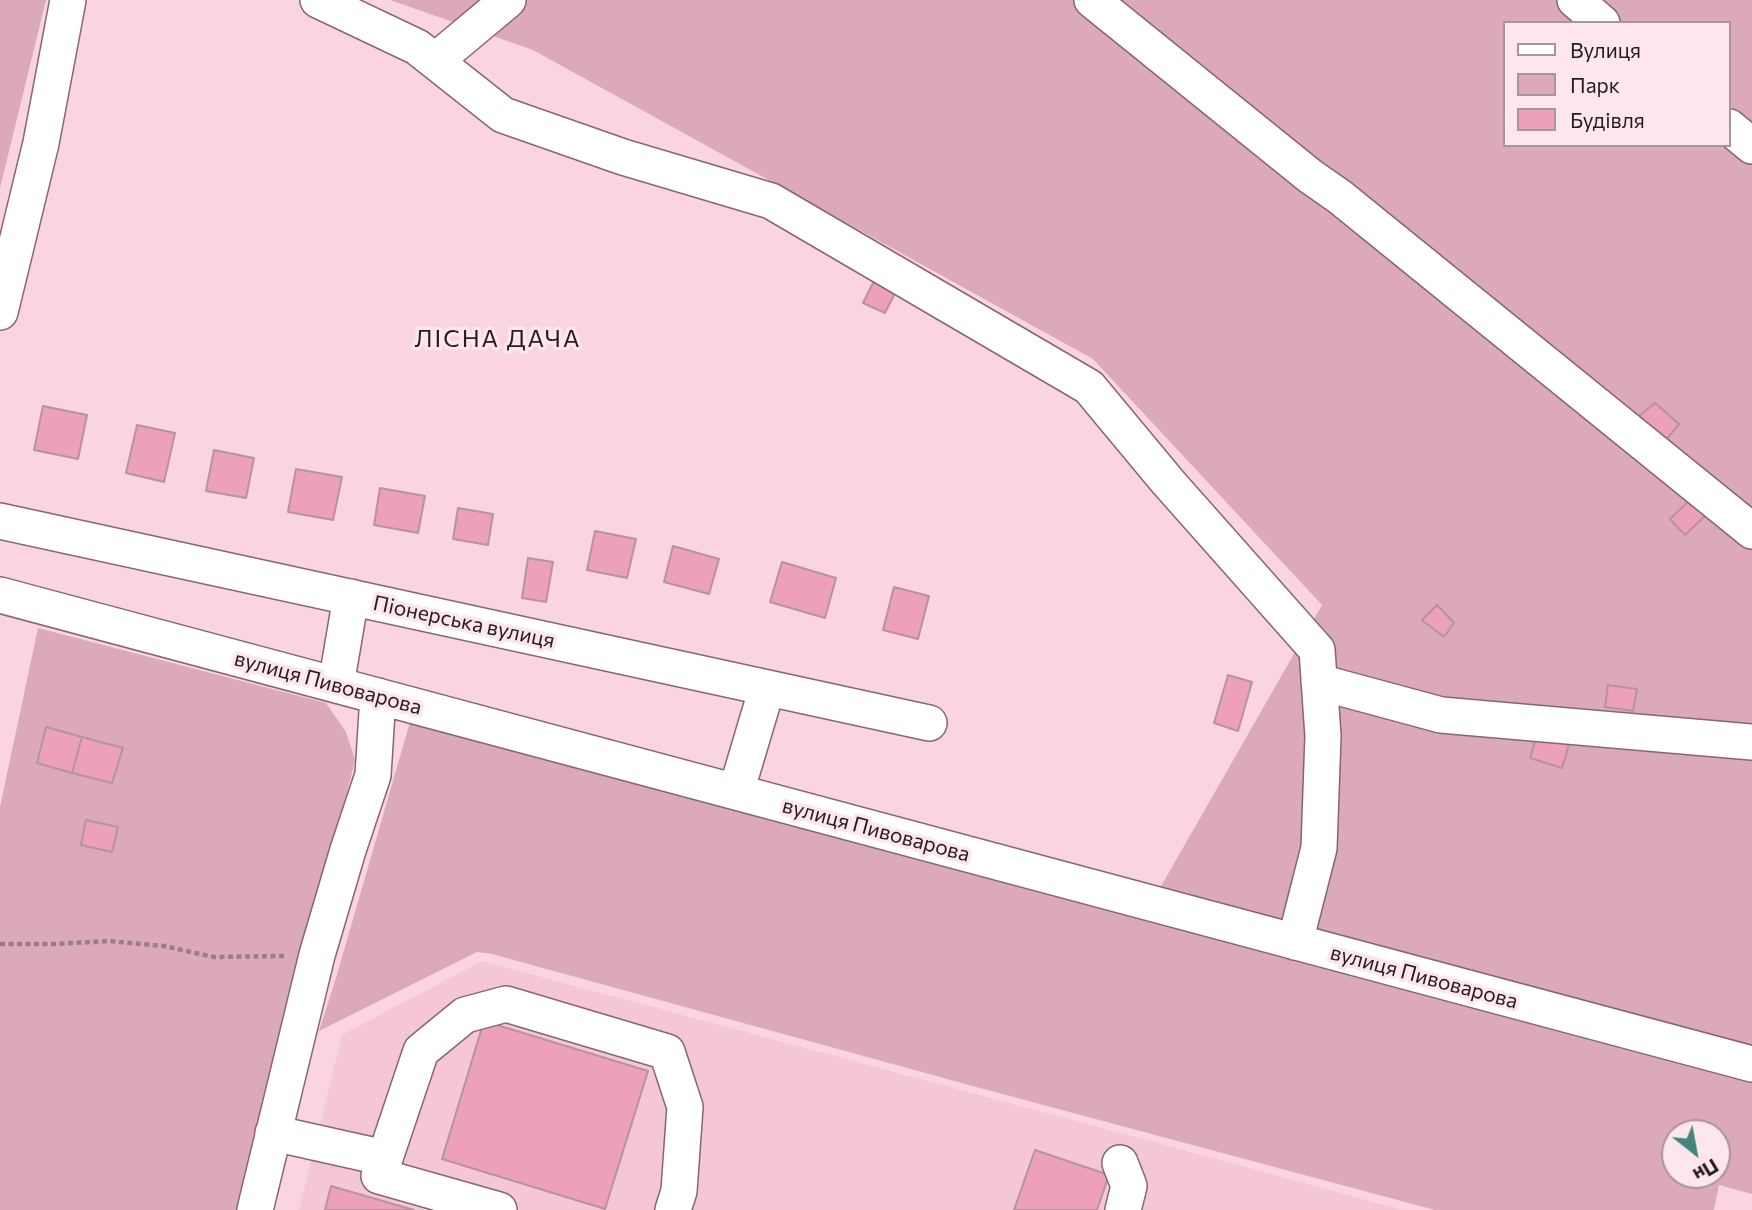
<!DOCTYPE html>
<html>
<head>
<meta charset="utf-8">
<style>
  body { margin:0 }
  #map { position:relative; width:1752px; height:1210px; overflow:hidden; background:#fad4df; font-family:Commissioner,sans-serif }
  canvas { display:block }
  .legend { position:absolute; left:1503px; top:21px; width:228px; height:126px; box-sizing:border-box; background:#fde6ec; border:2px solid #a8959a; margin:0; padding:9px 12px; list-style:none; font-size:21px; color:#281b1f }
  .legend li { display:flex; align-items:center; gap:14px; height:35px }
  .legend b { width:35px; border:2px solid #a8959a }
  .north { position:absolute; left:1661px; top:1119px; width:70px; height:70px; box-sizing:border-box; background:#fde6ec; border:2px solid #a8959a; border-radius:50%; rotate:149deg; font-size:19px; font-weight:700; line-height:28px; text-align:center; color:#281b1f }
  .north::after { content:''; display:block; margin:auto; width:24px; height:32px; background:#438679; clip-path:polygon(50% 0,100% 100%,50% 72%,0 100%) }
</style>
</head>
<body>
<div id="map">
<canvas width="1752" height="1210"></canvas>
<ul class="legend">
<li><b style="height:9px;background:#fff"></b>Вулиця</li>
<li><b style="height:19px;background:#dba9b8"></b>Парк</li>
<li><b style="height:19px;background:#eca1b9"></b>Будівля</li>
</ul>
<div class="north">Пн</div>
</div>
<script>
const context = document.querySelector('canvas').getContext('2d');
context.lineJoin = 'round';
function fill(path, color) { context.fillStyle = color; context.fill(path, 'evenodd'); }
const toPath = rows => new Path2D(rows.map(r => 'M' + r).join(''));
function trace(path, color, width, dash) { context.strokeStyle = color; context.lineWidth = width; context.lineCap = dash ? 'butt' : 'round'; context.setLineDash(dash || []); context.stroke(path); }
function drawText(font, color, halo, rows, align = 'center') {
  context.font = font + ' Commissioner,sans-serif'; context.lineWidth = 7; context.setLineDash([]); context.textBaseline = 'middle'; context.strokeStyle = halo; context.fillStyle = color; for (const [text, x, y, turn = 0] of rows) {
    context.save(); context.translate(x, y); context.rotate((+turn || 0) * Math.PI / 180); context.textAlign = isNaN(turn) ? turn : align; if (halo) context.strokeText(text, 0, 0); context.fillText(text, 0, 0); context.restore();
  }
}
fill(toPath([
  [482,961,1165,1145,1402,1210,299,1210,342,1035]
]), '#f5c7d4');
fill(toPath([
  [0,0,46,0,0,188],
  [390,0,1752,0,1752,1051,1160,888,1322,605,1093,359,533,50],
  [1505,23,1729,23,1729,145,1505,145],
  [38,628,326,703,346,732,355,760,246,1210,0,1210,0,807],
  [410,722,1455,1000,1752,1083,1752,1194,1719,1185,1714,1210,1435,1210,980,1088,492,954,477,952,319,1031,336,978],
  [1675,1133,1717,1133,1717,1175,1675,1175]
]), '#dba9b8');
const building = toPath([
  [876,277,898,287,885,313,863,303,876,277],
  [1655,403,1679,424,1666,440,1638,417,1655,403],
  [43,406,87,415,78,459,34,450,43,406],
  [137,425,175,433,164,482,126,473,137,425],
  [214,450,254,458,246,498,206,491,214,450],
  [296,469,342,477,333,520,288,512,296,469],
  [380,488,425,496,418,533,374,525,380,488],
  [1693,497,1708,513,1685,535,1670,519,1693,497],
  [458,508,493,514,488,545,453,539,458,508],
  [595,531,636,539,627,578,587,570,595,531],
  [673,546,719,559,709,594,664,582,673,546],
  [528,558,553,562,546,602,522,598,528,558],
  [782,562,836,578,825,618,770,602,782,562],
  [894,587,929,596,918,639,883,630,894,587],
  [1437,605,1454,623,1444,637,1422,620,1437,605],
  [1228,675,1252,682,1238,731,1214,723,1228,675],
  [1608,685,1637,689,1633,711,1605,707,1608,685],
  [46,727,82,737,72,773,37,763,46,727],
  [1537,735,1569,745,1562,768,1530,758,1537,735],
  [82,737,123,748,112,783,72,773,82,737],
  [86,820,118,827,112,852,81,845,86,820],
  [484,1021,648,1071,605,1209,442,1159,484,1021],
  [1035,1150,1109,1175,1097,1210,1014,1210,1035,1150],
  [331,1186,414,1210,325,1210,331,1186]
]);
fill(building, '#eca1b9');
trace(building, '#b6939d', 2);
const minor = toPath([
  [318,0,417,47,503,115,623,157,771,201,1089,387,1168,482,1317,650,1323,736,1319,848,1295,942],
  [1092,0,1310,176,1340,197,1752,531],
  [1575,0,1602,23],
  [435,61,508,0],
  [1729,127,1752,146],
  [0,312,41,143,68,0],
  [0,521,929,723],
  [0,595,1752,1064],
  [1319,682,1441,715,1752,742],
  [336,685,351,597],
  [736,792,767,688],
  [273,1133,385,1158],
  [1120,1163,1129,1186,1123,1210],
  [255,1210,317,955,348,850,373,775,378,696],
  [499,1210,379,1176,421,1051,465,1015,506,1004,667,1052,685,1107,679,1191,673,1210]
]);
trace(minor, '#876670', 38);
trace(toPath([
  [0,944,57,944,109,941,164,946,214,957,284,956]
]), '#997e86', 4.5, [5, 3.5]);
trace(minor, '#fff', 35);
drawText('21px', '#281b1f', '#fde6ec', [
  ["Піонерська вулиця",464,622,12],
  ["вулиця Пивоварова",328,683,15],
  ["вулиця Пивоварова",876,830,15],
  ["вулиця Пивоварова",1424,977,15]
]);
context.letterSpacing = '2px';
drawText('24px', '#281b1f', '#fde6ec', [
  ["ЛІСНА ДАЧА",498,339]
]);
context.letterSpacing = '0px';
</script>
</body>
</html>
